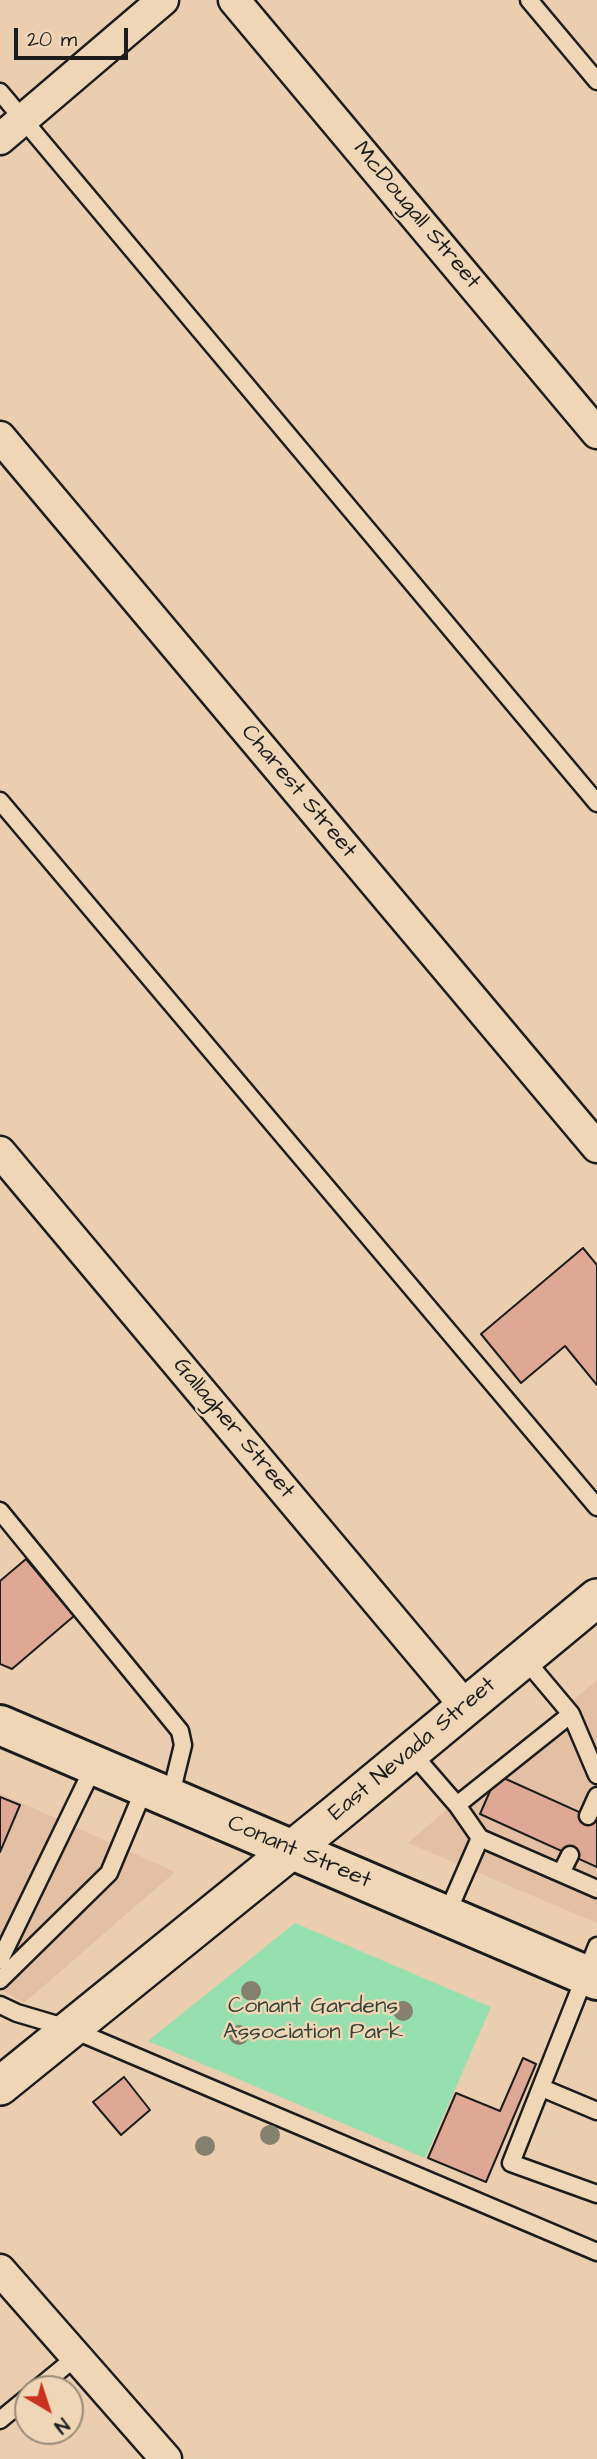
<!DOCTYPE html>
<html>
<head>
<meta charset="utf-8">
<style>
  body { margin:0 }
  #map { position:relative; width:597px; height:2459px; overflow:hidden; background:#ebcdaf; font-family:"Architects Daughter",sans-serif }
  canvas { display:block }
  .north { position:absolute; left:14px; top:2375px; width:70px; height:70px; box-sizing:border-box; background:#eed6b6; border:2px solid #9a8c78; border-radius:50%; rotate:141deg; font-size:19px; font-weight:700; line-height:28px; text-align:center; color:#1c1c1c }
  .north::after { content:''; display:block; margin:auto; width:24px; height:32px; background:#c8321e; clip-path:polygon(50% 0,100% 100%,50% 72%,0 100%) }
  .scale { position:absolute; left:14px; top:28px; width:114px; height:32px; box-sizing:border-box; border:4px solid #1c1c1c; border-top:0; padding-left:9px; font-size:21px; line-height:24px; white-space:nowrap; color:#1c1c1c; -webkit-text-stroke:5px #eed6b6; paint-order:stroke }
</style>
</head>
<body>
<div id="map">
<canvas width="597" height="2459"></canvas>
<div class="north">N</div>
<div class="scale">20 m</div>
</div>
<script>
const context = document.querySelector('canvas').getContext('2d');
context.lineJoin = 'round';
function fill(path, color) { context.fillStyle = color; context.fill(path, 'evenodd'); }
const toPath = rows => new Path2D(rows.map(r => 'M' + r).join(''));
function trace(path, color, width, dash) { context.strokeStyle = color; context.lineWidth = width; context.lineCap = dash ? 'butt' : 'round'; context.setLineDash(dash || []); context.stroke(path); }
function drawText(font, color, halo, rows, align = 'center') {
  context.font = font + ' "Architects Daughter",sans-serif'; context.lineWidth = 5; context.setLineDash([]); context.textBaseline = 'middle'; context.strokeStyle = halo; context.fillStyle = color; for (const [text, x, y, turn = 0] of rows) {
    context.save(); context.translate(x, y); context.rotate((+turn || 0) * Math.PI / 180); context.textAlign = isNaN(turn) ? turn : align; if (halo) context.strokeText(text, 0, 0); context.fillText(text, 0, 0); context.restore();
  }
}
fill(toPath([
  [597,1680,597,1923,408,1843],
  [0,1793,175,1872,24,2003,0,1989]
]), '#e3bfa4');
fill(toPath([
  [295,1923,491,2007,425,2158,148,2041]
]), '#96dfae');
const building = toPath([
  [583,1248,597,1265,597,1385,565,1346,521,1383,481,1334,583,1248],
  [26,1559,74,1616,12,1669,0,1664,0,1581,26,1559],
  [497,1775,597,1820,597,1867,480,1814,497,1775],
  [0,1797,20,1805,0,1852,0,1797],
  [523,2058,536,2064,486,2182,428,2158,456,2093,500,2111,523,2058],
  [124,2077,150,2110,121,2135,93,2102,124,2077]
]);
fill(building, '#dea894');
trace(building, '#1c1c1c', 2);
const service = toPath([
  [529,0,597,81],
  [0,92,597,803],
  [0,801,597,1507],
  [0,1511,180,1731,183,1745,170,1798],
  [571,1714,597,1775],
  [411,1752,457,1805,571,1714,524,1658],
  [457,1805,480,1838],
  [588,1816,597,1796],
  [561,1873,570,1855],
  [446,1916,480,1838,597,1889],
  [597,1946,511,2163,597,2194],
  [0,1960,94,1766],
  [0,1980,109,1873,145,1787],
  [0,2005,17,2013,71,2029,597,2252],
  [542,2088,597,2111],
  [37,2389,76,2357],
  [0,2420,28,2397]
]);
const minor = toPath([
  [234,0,597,433],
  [0,139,163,0],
  [0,437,597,1147],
  [0,1152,466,1707],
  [0,2270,166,2459]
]);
const tertiary = toPath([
  [0,2086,336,1814,597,1598]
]);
const secondary = toPath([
  [0,1725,597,1980]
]);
trace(service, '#1c1c1c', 21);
trace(minor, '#1c1c1c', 35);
trace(tertiary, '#1c1c1c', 42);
trace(secondary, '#1c1c1c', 44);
trace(service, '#eed6b6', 16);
trace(minor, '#eed6b6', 30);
trace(tertiary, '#eed6b6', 37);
trace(secondary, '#eed6b6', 38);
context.fillStyle = '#86816e';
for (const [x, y] of [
  [251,1991],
  [403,2011],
  [239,2035],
  [270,2135],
  [205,2146]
]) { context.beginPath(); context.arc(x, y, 10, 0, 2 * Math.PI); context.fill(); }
drawText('23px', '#1c1c1c', '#eed6b6', [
  ["McDougall Street",416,216,50],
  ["Charest Street",298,792,50],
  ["Gallagher Street",233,1429,50],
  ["East Nevada Street",413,1750,-40],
  ["Conant Street",299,1853,23]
]);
drawText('23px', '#344339', '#eed6b6', [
  ["Conant Gardens",313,2007],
  ["Association Park",313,2033]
]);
</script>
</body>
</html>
